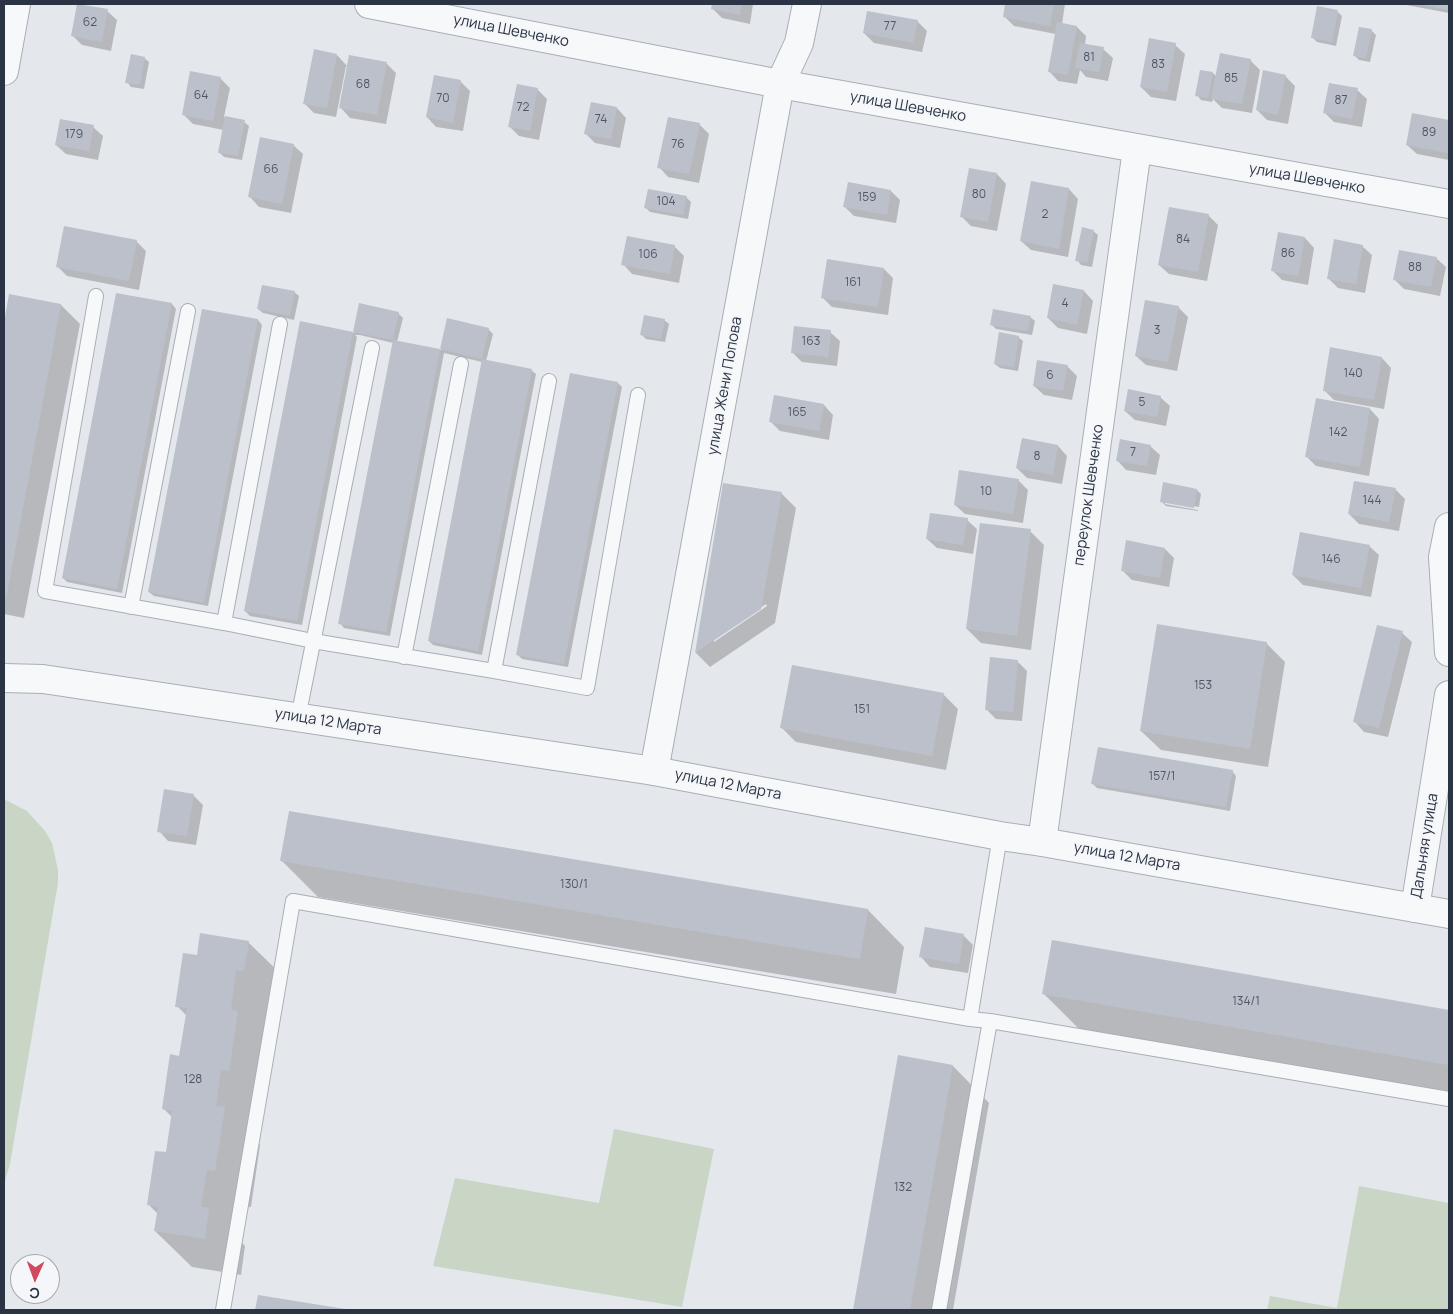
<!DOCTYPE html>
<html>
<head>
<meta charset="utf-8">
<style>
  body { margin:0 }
  #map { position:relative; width:1453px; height:1314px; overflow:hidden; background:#e4e7ec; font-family:Manrope,sans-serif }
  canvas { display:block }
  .frame { position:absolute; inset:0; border:5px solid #2b3445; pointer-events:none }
  .north { position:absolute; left:10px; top:1254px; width:50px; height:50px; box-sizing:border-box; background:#f4f6f9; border:1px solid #a4a8b1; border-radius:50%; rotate:182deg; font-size:14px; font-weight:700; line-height:20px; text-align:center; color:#2b3445 }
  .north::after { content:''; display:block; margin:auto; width:18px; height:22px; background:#d1495b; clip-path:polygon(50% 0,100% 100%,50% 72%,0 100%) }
</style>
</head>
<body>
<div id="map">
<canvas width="1453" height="1314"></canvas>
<div class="frame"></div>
<div class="north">С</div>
</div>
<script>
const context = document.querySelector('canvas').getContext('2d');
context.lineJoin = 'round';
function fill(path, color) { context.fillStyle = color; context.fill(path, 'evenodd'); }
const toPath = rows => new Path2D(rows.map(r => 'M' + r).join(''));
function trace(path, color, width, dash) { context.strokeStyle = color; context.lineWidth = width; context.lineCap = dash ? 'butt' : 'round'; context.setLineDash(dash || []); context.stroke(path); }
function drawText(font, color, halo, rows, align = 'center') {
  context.font = font + ' Manrope,sans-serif'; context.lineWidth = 4; context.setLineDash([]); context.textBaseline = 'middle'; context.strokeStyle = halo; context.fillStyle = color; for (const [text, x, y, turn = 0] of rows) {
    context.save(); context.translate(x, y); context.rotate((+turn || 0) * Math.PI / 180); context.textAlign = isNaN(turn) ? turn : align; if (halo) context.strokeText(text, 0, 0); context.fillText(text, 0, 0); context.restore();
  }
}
fill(toPath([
  [4,799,27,811,45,831,52,843,58,870,58,883,10,1164,4,1184],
  [614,1129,714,1149,682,1307,433,1266,455,1178,599,1203],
  [1359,1186,1449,1203,1449,1310,1267,1310,1270,1296,1337,1308]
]), '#c9d6c5');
fill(toPath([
  [713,4,753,4,750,24,722,18,713,9],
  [1006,4,1065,4,1062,24,1077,27,1086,36,1085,45,1103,49,1113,58,1108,81,1086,77,1080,70,1077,84,1058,81,1049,71,1056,34,1014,26,1004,16],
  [1406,4,1449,4,1449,13,1406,5],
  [107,11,117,20,111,51,82,45,73,36],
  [1338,12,1342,16,1336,46,1317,42,1313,38],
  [917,21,927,31,922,52,874,43,864,33],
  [1371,30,1376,35,1370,62,1359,60,1355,56],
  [1175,45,1185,54,1176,101,1151,97,1141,87],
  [337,55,348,67,387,64,396,73,386,124,350,118,341,108,348,67,346,66,336,117,314,113,305,104],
  [144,58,149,62,144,89,131,87,127,82],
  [1250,60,1260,70,1252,113,1222,108,1213,99,1212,102,1201,100,1197,95,1213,73,1217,77],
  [1285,76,1295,86,1288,124,1267,120,1257,110],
  [435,77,461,82,470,91,463,131,436,127,427,117],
  [220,78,230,88,224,117,244,122,249,126,242,160,224,157,220,153,224,130,193,124,183,114],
  [537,89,547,99,539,140,519,136,510,127],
  [1357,90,1367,99,1362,127,1334,122,1324,112],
  [617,108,626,118,620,148,595,143,586,134],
  [1413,114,1449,121,1449,160,1417,154,1407,145],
  [699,124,709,134,699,183,668,177,659,167],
  [93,127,103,136,98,160,66,154,56,145],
  [293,145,303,154,291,213,259,207,250,197],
  [997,174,1006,184,997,231,971,226,961,216],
  [1032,183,1069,189,1078,199,1068,257,1031,250,1021,241],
  [891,191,900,200,896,223,854,216,844,206],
  [686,197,691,202,688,219,650,212,646,208],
  [1208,215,1218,225,1207,281,1169,274,1159,265],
  [1093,231,1098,235,1092,267,1081,265,1077,260],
  [1279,234,1305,238,1314,248,1308,285,1282,280,1273,271],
  [136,241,146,251,139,290,67,276,58,267],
  [1362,246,1372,255,1365,293,1338,288,1328,278],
  [675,247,684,256,679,283,632,274,623,264],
  [1436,258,1446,267,1440,296,1404,289,1395,280],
  [884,269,893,278,888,315,832,307,823,298],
  [1084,291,1093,301,1087,334,1058,328,1048,318],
  [294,292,299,296,294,320,263,313,258,309],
  [117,294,172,304,176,309,122,593,67,582,63,578],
  [10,295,61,305,80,324,24,618,4,614,4,330],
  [360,305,398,313,403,318,397,342,441,350,448,320,488,329,493,334,486,361,531,370,536,374,482,655,433,645,429,641,482,362,444,353,390,636,344,628,340,623,393,343,360,335,355,335,357,337,302,625,250,616,245,611,301,323,354,333],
  [1178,307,1188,317,1177,371,1146,365,1136,356],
  [203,310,258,320,262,325,208,606,154,596,149,592],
  [1030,317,1035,321,1032,335,996,329,992,325],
  [664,320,669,324,665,342,646,339,641,334],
  [830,332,840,341,837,366,802,362,793,353],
  [1018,337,1023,341,1018,371,1000,368,995,364],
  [1382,358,1391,368,1384,409,1334,400,1324,390],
  [1067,366,1077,376,1072,400,1044,395,1034,386],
  [618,383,622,387,568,667,522,659,517,654],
  [1160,397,1170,406,1166,426,1135,420,1125,411],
  [824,405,833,415,829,440,780,431,771,422],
  [1370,409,1379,419,1369,476,1316,466,1307,457],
  [1023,440,1058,446,1067,456,1062,484,1027,478,1017,468],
  [1150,446,1160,455,1156,475,1126,470,1117,460],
  [1018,480,1028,490,1023,523,965,514,955,505],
  [724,485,781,493,796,508,775,623,710,667,696,653],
  [766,604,767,606,714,642,714,639],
  [1395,489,1405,499,1399,531,1359,524,1349,514],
  [1197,490,1201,494,1199,507,1165,501,1165,504,1198,510,1198,511,1166,506,1161,501],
  [967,520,977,529,973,554,937,548,927,539],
  [1030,531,1044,545,1031,650,981,643,967,629],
  [1369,546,1379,555,1371,597,1303,585,1293,575],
  [1165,549,1174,558,1169,587,1132,580,1122,570],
  [1402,633,1412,642,1388,737,1364,732,1355,722],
  [1266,643,1285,662,1268,767,1161,750,1141,731],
  [1017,661,1027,671,1022,721,996,719,987,710],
  [943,694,958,709,946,770,796,742,781,727],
  [1232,771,1236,776,1230,811,1097,788,1093,784],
  [193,795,203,805,196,845,168,841,159,831],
  [281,860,868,910,904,947,896,994,318,897],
  [964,936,973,945,968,973,930,967,921,957],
  [248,942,285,978,265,1107,257,1106,252,1137,260,1145,251,1207,243,1206,238,1238,245,1246,241,1275,192,1267,155,1231,158,1214,149,1205,167,1153,173,1118,164,1109,180,1057,187,1016,177,1006,198,956],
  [1053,942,1449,1011,1449,1094,1080,1030,1044,994],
  [899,1056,953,1066,989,1103,953,1310,854,1310],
  [259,1296,344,1310,257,1310]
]), '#0003');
fill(toPath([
  [77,4,108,9,102,42,71,36],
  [712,4,742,4,740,15,711,9],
  [1005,4,1054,4,1050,26,1003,17],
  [1423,4,1449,4,1449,10,1423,5],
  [1317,6,1338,10,1332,42,1311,38],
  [867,11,918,20,913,43,863,33],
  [1057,22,1077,26,1068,75,1048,72],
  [1359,27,1372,29,1366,58,1353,56],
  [1149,38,1176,43,1167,92,1140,87],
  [1080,43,1104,47,1099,72,1075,68],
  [314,49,337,54,327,108,303,104],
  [1220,53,1251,59,1242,104,1211,99],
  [131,54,145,57,140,85,125,83],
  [349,55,387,62,377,115,339,108],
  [1200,70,1213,72,1208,98,1195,96],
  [1263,70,1286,75,1278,115,1256,110],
  [190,71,221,77,213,121,182,115],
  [434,75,461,80,453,123,426,117],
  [1329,83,1358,88,1352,119,1323,113],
  [517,84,538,88,530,131,508,127],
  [591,102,617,107,611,139,584,134],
  [1412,113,1449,120,1449,153,1406,145],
  [225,116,245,120,238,156,218,153],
  [668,117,700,123,689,174,657,168],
  [60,119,94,125,89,151,55,145],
  [260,137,294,144,282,204,248,197],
  [969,168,997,173,988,222,960,217],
  [1031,181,1069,188,1059,249,1020,241],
  [848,182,891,190,887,215,843,207],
  [648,189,687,196,683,215,644,208],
  [1169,207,1209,214,1198,272,1158,265],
  [64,226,137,240,129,281,56,267],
  [1082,227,1094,230,1087,263,1075,261],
  [1278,232,1305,237,1298,276,1271,271],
  [627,236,675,245,670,274,621,265],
  [1334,239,1363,245,1356,284,1327,279],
  [1399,250,1437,257,1431,287,1393,280],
  [827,259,884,268,878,307,821,298],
  [1053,284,1084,290,1077,325,1047,318],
  [262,285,295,291,290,316,257,309],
  [116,293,172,303,117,589,62,578],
  [9,294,61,304,6,599,4,599,4,323],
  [1145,300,1179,306,1168,362,1135,356],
  [359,303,399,312,393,340,440,349,386,632,338,624,393,340,353,332],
  [202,309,258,319,204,603,148,592],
  [993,309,1031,316,1028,331,990,325],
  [644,315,665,319,661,339,640,335],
  [447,318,489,328,482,359,532,369,478,651,428,641,482,359,440,349],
  [300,321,353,332,297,621,244,611],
  [794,326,831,330,828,357,791,353],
  [999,332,1019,336,1014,367,994,364],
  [1330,347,1382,357,1374,400,1323,391],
  [1037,360,1068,365,1063,391,1033,386],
  [570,373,618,382,564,664,516,655],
  [1128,389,1161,396,1157,417,1124,411],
  [774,395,824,404,819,431,769,422],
  [1316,398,1370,408,1360,467,1305,457],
  [1022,438,1058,445,1053,475,1016,468],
  [1120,439,1151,445,1147,466,1116,461],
  [959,470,1019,479,1013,514,954,505],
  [1354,481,1396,488,1389,522,1348,514],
  [1163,482,1197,489,1194,508,1160,502],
  [723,483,782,492,761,609,695,653],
  [930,513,968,518,963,545,926,539],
  [980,523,1031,529,1017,636,966,629],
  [1300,532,1370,545,1361,588,1292,575],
  [1126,540,1165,548,1160,578,1121,571],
  [1157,624,1267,642,1250,749,1140,731],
  [1377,625,1403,631,1379,728,1353,722],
  [990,657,1018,660,1013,712,985,710],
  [792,665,944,693,932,756,780,728],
  [1098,747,1233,770,1226,807,1091,784],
  [164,789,194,794,187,836,157,832],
  [289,811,868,909,860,959,280,861],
  [925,927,964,934,959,964,919,957],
  [200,933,249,941,244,971,236,970,231,1010,238,1011,229,1071,221,1070,216,1106,225,1107,215,1171,207,1170,201,1207,209,1208,205,1239,154,1231,158,1207,147,1205,155,1151,166,1152,172,1111,162,1109,170,1054,179,1056,187,1008,175,1007,183,953,197,955],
  [1052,940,1449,1010,1449,1065,1042,994],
  [898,1055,953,1065,910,1310,853,1310],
  [258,1295,345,1309,345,1310,255,1310]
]), '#bbc0ca');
const service = toPath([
  [96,296,45,591,224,623,313,641,494,671,587,688,638,395],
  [131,607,188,311],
  [224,623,280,324],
  [404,657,461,364],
  [494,671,549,381],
  [298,718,372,348],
  [970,1019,1000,836],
  [223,1310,293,901,970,1019,990,1021,1449,1099],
  [939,1310,990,1021]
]);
const minor = toPath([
  [369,4,780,84,1449,204],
  [4,71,16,4],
  [1449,527,1443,557,1449,652],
  [654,771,780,84,799,43,807,4],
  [1042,842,1137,149],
  [1415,908,1449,695]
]);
const tertiary = toPath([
  [4,678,43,679,654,771,1000,836,1042,842,1449,914]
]);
trace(service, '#a9aeb7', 16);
trace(minor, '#a9aeb7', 30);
trace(tertiary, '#a9aeb7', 30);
trace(service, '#f7f8fa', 14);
trace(minor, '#f7f8fa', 28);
trace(tertiary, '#f7f8fa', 28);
drawText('12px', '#4f5766', null, [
  ["62",90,23],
  ["77",890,27],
  ["81",1089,58],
  ["83",1158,65],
  ["85",1231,79],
  ["68",363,85],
  ["64",201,96],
  ["70",443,99],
  ["87",1341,101],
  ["72",523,108],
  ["74",601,120],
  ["89",1429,133],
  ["179",74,135],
  ["76",678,145],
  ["66",271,170],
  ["80",979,195],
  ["159",867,198],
  ["104",666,202],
  ["2",1045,215],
  ["84",1183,240],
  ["86",1288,254],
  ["106",648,255],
  ["88",1415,268],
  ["161",853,283],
  ["4",1065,304],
  ["3",1157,331],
  ["163",811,342],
  ["140",1353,374],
  ["6",1050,376],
  ["5",1142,403],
  ["165",797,413],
  ["142",1338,433],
  ["7",1133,453],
  ["8",1037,457],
  ["10",986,492],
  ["144",1372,501],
  ["146",1331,560],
  ["153",1203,686],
  ["151",862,710],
  ["157/1",1162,777],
  ["130/1",574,885],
  ["134/1",1246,1002],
  ["128",193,1080],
  ["132",903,1188]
]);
drawText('15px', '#2b3445', '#f4f6f9', [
  ["улица Шевченко",511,31,11],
  ["улица Шевченко",908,107,10],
  ["улица Шевченко",1307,179,10],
  ["улица Жени Попова",725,386,-80],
  ["переулок Шевченко",1089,495,-82],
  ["улица 12 Марта",328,722,9],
  ["улица 12 Марта",728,785,11],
  ["Дальняя улица",1425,846,-81],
  ["улица 12 Марта",1127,857,10]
]);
</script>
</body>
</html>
